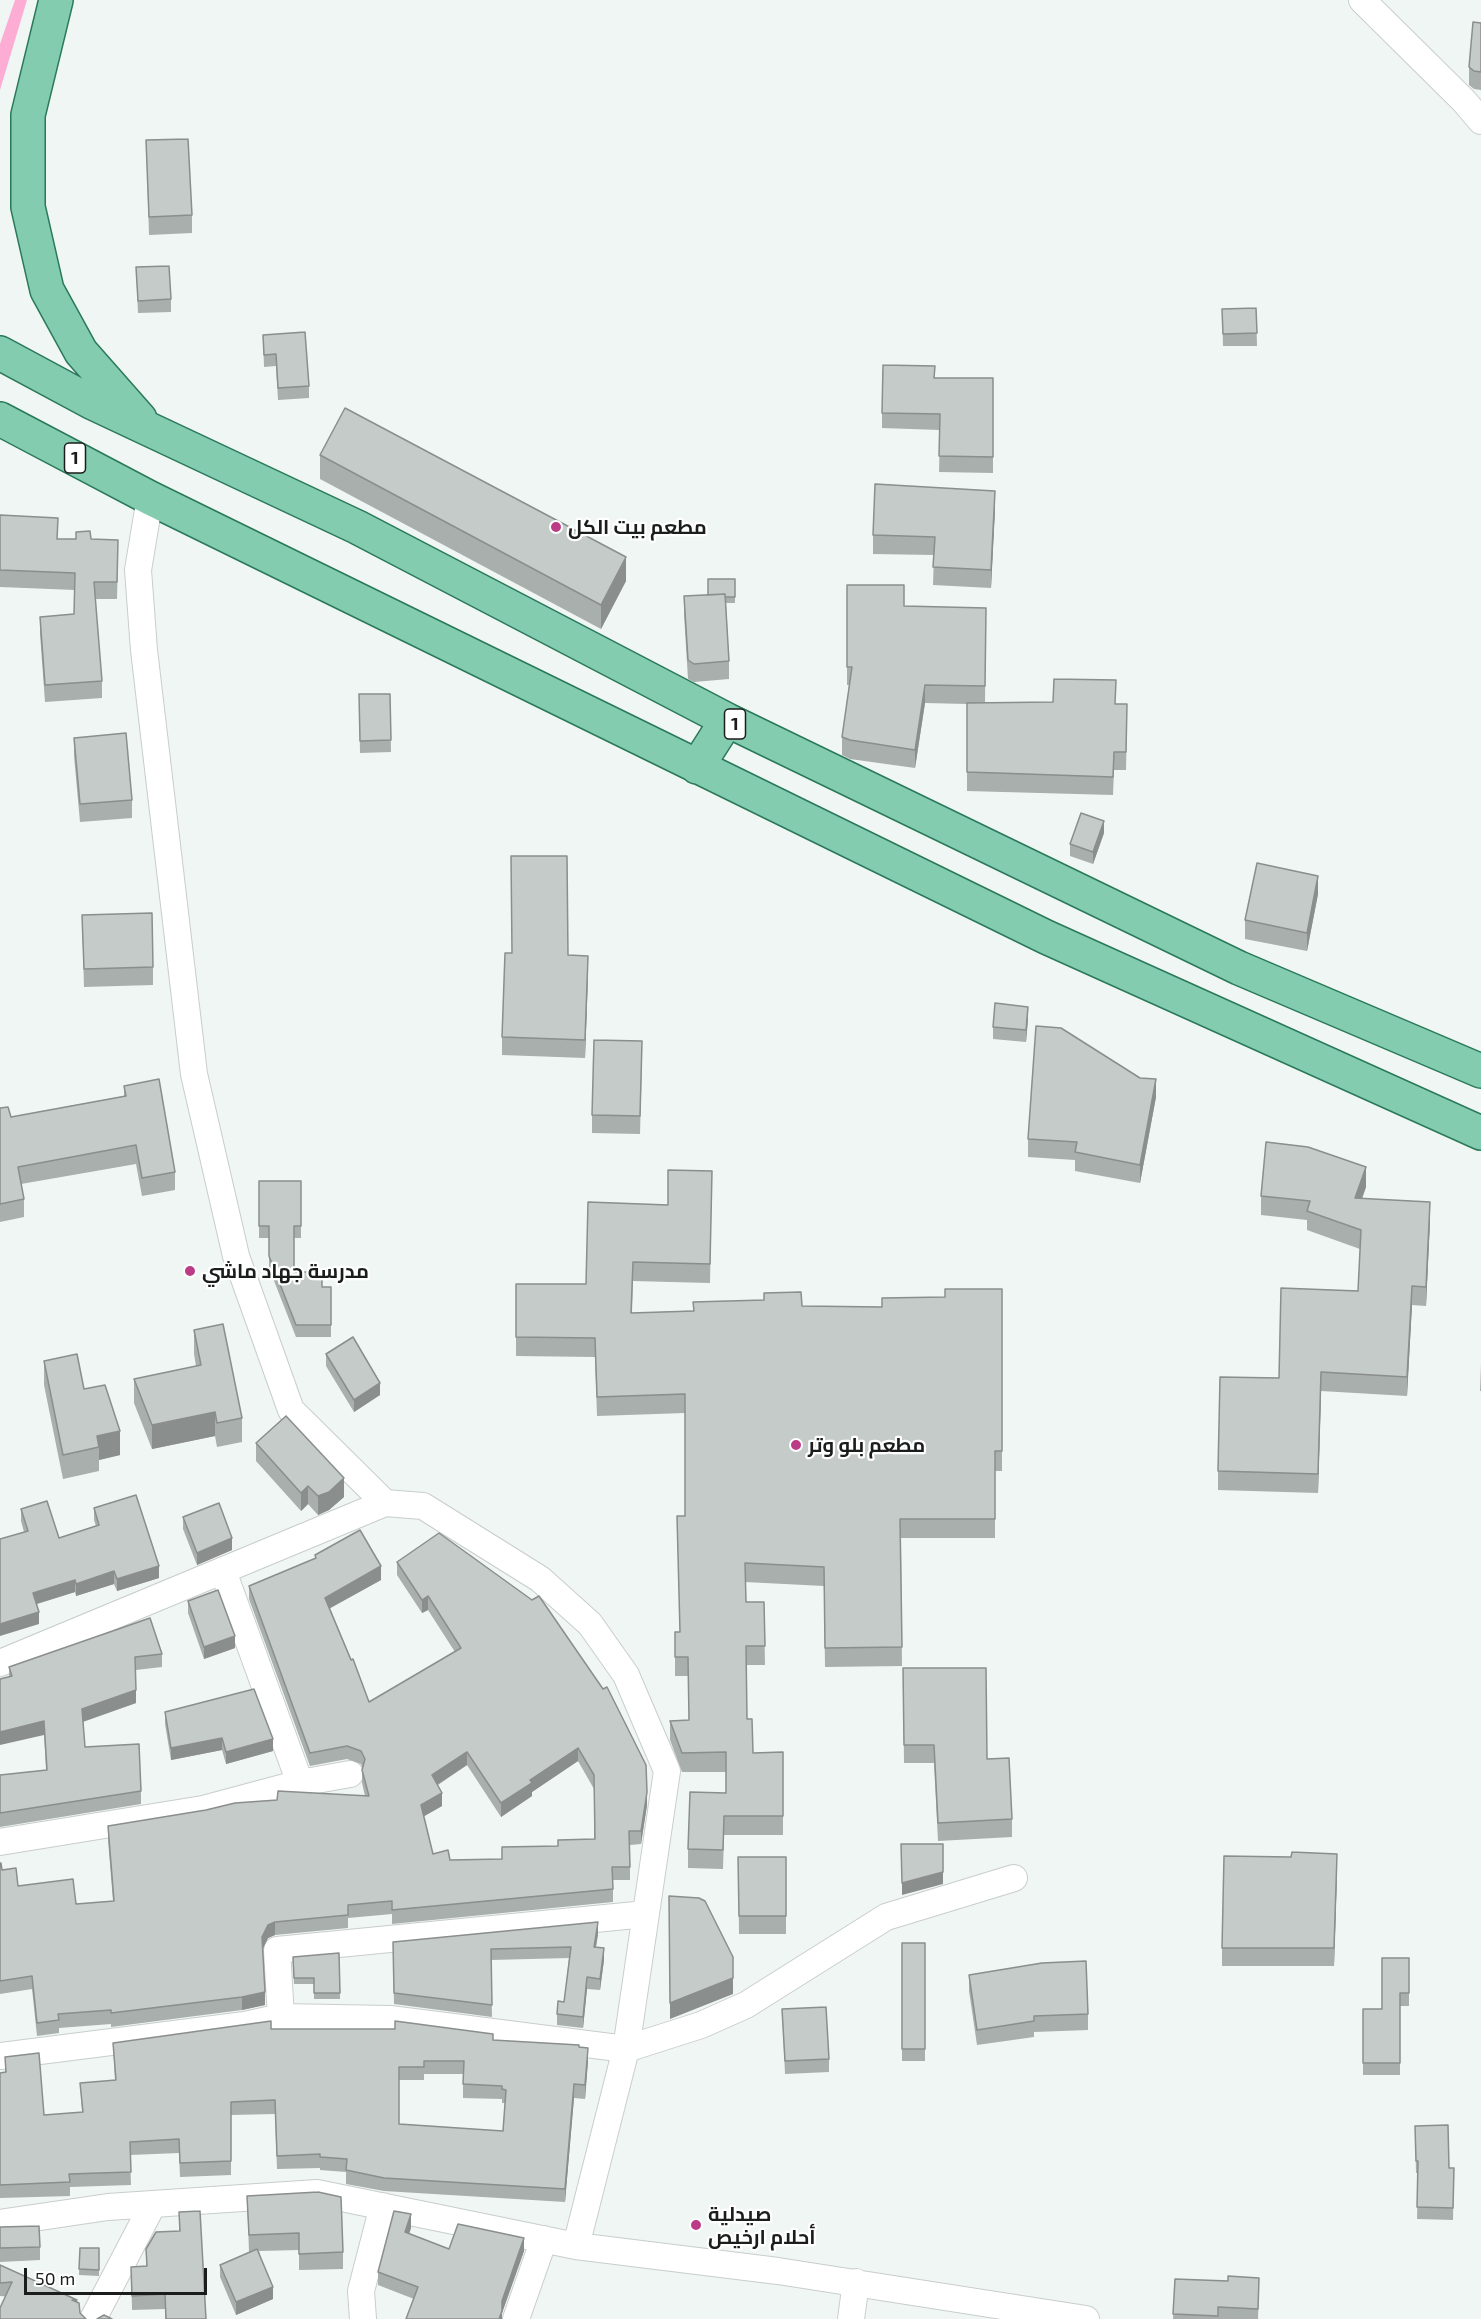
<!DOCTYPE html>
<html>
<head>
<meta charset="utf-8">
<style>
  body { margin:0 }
  #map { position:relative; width:1481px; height:2319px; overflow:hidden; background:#f0f6f3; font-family:"Exo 2",sans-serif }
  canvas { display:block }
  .scale { position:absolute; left:24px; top:2268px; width:183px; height:27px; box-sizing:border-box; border:3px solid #1b1d1c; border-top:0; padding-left:8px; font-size:18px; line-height:21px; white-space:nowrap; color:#1b1d1c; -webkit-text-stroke:4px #fff; paint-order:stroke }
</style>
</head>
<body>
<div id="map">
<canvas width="1481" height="2319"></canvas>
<div class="scale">50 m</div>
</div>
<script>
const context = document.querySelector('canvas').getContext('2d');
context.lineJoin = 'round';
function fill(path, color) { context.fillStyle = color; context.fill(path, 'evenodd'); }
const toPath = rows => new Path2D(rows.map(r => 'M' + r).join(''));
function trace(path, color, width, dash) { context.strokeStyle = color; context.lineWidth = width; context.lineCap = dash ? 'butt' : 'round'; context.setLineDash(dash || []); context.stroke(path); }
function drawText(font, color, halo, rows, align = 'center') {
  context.font = font + ' "Exo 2",Cairo,sans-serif'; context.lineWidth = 4.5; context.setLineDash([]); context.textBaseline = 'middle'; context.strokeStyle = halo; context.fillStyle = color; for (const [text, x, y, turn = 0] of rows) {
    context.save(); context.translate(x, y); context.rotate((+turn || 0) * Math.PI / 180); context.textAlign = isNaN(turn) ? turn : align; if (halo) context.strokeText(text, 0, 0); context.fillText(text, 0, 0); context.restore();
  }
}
fill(toPath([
  [15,0,27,0,0,90,0,44]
]), '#fdadd4');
const minor = toPath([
  [1362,0,1464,101,1481,121],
  [150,498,138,570,144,650,194,1074,236,1256,291,1410,385,1503,423,1506,540,1579,590,1624,626,1675,667,1771,626,2049,576,2246,778,2271,1086,2319],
  [223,1571,300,1783],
  [0,1663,385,1503],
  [0,1842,203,1809,300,1783,350,1774],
  [281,2017,277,1950,646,1914],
  [0,2056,245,2025,281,2017,390,2019,626,2049,701,2025,746,2005,886,1917,1014,1878],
  [0,2223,108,2207,317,2193,576,2246],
  [93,2319,153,2204],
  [363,2319,361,2291,383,2206],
  [516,2319,544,2239],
  [851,2319,856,2282]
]);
const major = toPath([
  [56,0,28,115,28,207,47,290,81,352,140,419],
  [0,353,91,402,357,527,727,720,1239,968,1481,1071],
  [0,419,150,498,1046,937,1481,1133],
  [697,767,727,720]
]);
trace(minor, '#c8cecb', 28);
trace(major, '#29795a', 36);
trace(minor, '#fff', 26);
trace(major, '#83ccb0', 33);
fill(toPath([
  [1481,23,1481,90,1474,89,1469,85,1469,67],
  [146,140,192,215,192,233,149,235],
  [136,267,171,299,171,312,138,313],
  [1256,308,1257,346,1223,346,1222,309],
  [263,335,309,386,309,398,278,400,276,366,264,367],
  [935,378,993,378,993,473,939,472,940,430,882,428,882,413],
  [320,455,626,581,601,629,320,479],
  [995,509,991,588,933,585,934,555,873,554,873,535],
  [0,515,58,539,91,539,118,557,117,599,95,599,102,681,102,698,45,702,40,634,40,617,74,614,75,590,0,587],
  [735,579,735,603,726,603,729,661,729,679,694,682,688,679,684,614,684,596,708,595],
  [847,585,904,606,986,608,985,703,1116,704,1127,722,1126,770,1114,770,1113,795,967,791,967,704,925,703,915,768,850,759,842,755,842,737,849,685,847,685],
  [359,694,390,694,391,752,360,753],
  [74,738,132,800,132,818,80,822,74,756],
  [1104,833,1093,864,1070,856,1070,844],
  [1318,894,1307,951,1245,939,1245,920],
  [82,915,153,967,153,985,84,987],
  [588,974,585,1058,502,1055,502,1037],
  [1028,1019,1026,1042,993,1039,993,1027],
  [642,1059,640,1134,592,1133,592,1115],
  [124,1086,175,1172,175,1190,142,1196,136,1164,21,1184,24,1199,24,1217,0,1222,0,1108,11,1117,124,1096],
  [1156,1097,1140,1183,1075,1171,1075,1160,1028,1157,1028,1139],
  [712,1171,710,1283,633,1281,632,1313,802,1306,882,1307,1002,1289,1002,1471,995,1471,995,1538,901,1538,902,1666,825,1667,824,1586,745,1582,746,1602,764,1602,765,1665,746,1665,747,1719,753,1753,783,1752,783,1835,724,1835,723,1869,688,1868,688,1849,726,1793,726,1772,682,1772,670,1740,670,1721,689,1720,688,1676,675,1676,675,1632,680,1632,677,1516,685,1516,685,1413,597,1416,595,1357,516,1356,516,1284,586,1284,668,1205],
  [259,1181,301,1181,301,1238,294,1238,294,1272,322,1287,331,1287,331,1337,296,1337,269,1268,269,1238,259,1238],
  [1366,1187,1362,1199,1430,1221,1426,1306,1412,1305,1407,1396,1321,1391,1318,1493,1218,1490,1218,1471,1279,1378,1358,1291,1360,1249,1307,1230,1307,1220,1261,1215,1261,1196],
  [194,1330,242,1418,242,1442,217,1447,215,1436,152,1449,134,1403,134,1379,196,1366,194,1354],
  [326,1354,380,1395,354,1412,326,1366],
  [44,1361,84,1389,120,1455,99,1460,99,1471,63,1479,44,1385],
  [1481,1364,1481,1391,1480,1391],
  [256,1443,344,1497,329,1510,318,1515,308,1504,301,1511,256,1461],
  [94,1508,159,1578,117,1591,114,1584,76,1596,75,1592,37,1604,39,1624,24,1532,21,1521,21,1509,59,1538,96,1526,94,1520],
  [183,1517,232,1550,197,1565,183,1529],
  [315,1555,381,1580,330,1608,369,1702,455,1652,428,1610,422,1613,397,1575,397,1562,647,1805,641,1844,630,1845,630,1880,613,1880,613,1902,392,1924,392,1914,348,1918,348,1928,275,1935,268,1938,263,1949,265,2005,242,2010,111,2027,111,2024,59,2028,59,2033,37,2036,32,1989,0,1994,0,1863,2,1870,18,1886,76,1904,113,1901,108,1840,108,1826,365,1796,362,1783,362,1767,361,1764,347,1759,310,1766,249,1599,249,1586,315,1559],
  [578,1761,594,1789,594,1839,502,1859,450,1860,433,1854,424,1816,442,1806,438,1785,467,1765,501,1817,532,1796,532,1792],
  [188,1601,235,1648,204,1659,188,1613],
  [162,1654,162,1667,136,1670,136,1703,83,1722,85,1747,141,1791,141,1804,0,1827,0,1775,46,1770,44,1735,9,1676,9,1667],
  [903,1668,987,1759,1012,1819,1012,1837,938,1841,934,1763,904,1763],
  [165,1712,273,1751,226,1764,222,1750,171,1760,165,1724],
  [738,1857,786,1857,786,1934,739,1934],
  [1337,1872,1334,1966,1222,1966,1222,1948],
  [598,1934,596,1947,604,1960,600,1990,587,1989,583,2028,557,2025,557,2014,564,2002,569,1958,491,1960,492,2017,394,2004,393,1942],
  [902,1943,925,1943,925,2061,902,2061],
  [339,1953,340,1999,314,1999,314,1984,294,1984,293,1957],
  [1409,1958,1409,2006,1400,2006,1400,2075,1363,2075,1363,2009,1382,2009],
  [969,1975,1088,2014,1088,2030,1034,2032,1034,2037,977,2045,969,1991],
  [782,2009,829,2059,829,2072,785,2074],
  [271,2029,493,2040,579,2047,588,2061,585,2099,574,2098,565,2202,384,2191,346,2184,346,2172,320,2170,320,2168,277,2169,275,2114,231,2115,231,2175,180,2177,179,2153,130,2155,131,2185,70,2187,70,2196,0,2198,0,2073,5,2072,5,2057,44,2115,82,2112,80,2083,115,2081,113,2043],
  [424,2074,463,2074,463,2098,502,2099,502,2103,505,2103,503,2131,399,2124,399,2080,424,2080],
  [1415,2126,1449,2168,1454,2168,1453,2220,1417,2219,1418,2173,1416,2173],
  [247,2196,343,2252,343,2269,299,2270,299,2250,259,2251,273,2299,236,2315,220,2277,220,2265,251,2252,249,2252],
  [179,2212,206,2319,165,2319,165,2309,132,2310,131,2267,146,2266,146,2249,179,2231],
  [0,2227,40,2247,40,2260,0,2262],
  [411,2228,409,2234,449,2249,524,2251,502,2313,502,2319,414,2299,378,2285,378,2272],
  [80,2248,99,2248,99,2276,79,2275],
  [0,2265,77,2300,77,2302,0,2296],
  [1175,2279,1259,2290,1258,2319,1173,2319]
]), '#a9afac');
fill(toPath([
  [995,491,995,509,991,588,991,570],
  [626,557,626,581,601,629,601,605],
  [925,685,925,703,915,768,915,750],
  [1104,821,1104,833,1093,864,1093,852],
  [1318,876,1318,894,1307,951,1307,933],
  [588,956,588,974,585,1058,585,1040],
  [1028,1007,1028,1019,1026,1042,1026,1030],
  [1156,1079,1156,1097,1140,1183,1140,1165],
  [1366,1167,1366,1187,1355,1217,1355,1198],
  [1430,1202,1430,1221,1426,1306,1426,1287],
  [1412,1286,1412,1305,1407,1396,1407,1377],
  [1321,1372,1321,1391,1318,1493,1318,1474],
  [380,1383,380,1395,354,1412,354,1400],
  [215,1412,215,1436,152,1449,152,1425],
  [120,1431,120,1455,99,1460,99,1447,97,1436],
  [344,1478,344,1497,329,1510,318,1515,318,1496],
  [308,1486,308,1504,301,1511,301,1493],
  [232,1538,232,1550,197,1565,197,1553],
  [159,1566,159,1578,117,1591,117,1579],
  [381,1566,381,1580,325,1611,325,1598],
  [114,1571,114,1584,76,1596,76,1584],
  [75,1580,75,1592,33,1605,33,1593],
  [428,1596,428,1610,422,1613,422,1600],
  [39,1612,39,1624,0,1636,0,1624],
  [235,1636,235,1648,204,1659,204,1647],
  [136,1690,136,1703,82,1722,82,1709],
  [44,1721,44,1735,0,1745,0,1732],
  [222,1738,222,1750,171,1760,171,1748],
  [273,1739,273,1751,226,1764,226,1752],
  [578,1748,578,1761,532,1792,532,1796,501,1817,501,1803,530,1780],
  [467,1752,467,1765,432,1788,432,1775],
  [647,1792,647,1805,641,1844,641,1831],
  [442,1793,442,1806,421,1818,421,1805],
  [1337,1854,1337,1872,1334,1966,1334,1948],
  [943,1872,943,1884,902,1895,902,1883],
  [275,1922,275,1935,268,1938,262,1950,262,1937,268,1925],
  [598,1922,598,1934,594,1958,594,1947],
  [604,1948,604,1960,600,1990,600,1979],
  [587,1977,587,1989,583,2028,583,2017],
  [733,1978,733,1994,670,2019,670,2003],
  [265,1992,265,2005,242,2010,242,1997],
  [588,2048,588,2061,585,2099,585,2085],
  [574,2084,574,2098,565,2202,565,2189],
  [411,2214,411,2228,405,2246,405,2232],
  [524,2238,524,2251,502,2313,502,2319,499,2319,502,2301],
  [273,2287,273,2299,236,2315,236,2302]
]), '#8a8e8c');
const building = toPath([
  [1473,22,1481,23,1481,72,1474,71,1469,67,1473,22],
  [188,139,192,215,149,217,146,140,188,139],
  [169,266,171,299,138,301,136,267,169,266],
  [1256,308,1257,333,1223,334,1222,309,1256,308],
  [305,332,309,386,278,388,276,354,264,355,263,335,305,332],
  [883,365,935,366,934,378,993,378,993,457,939,456,940,414,882,413,883,365],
  [345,408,626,557,601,605,320,455,345,408],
  [875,484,995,491,991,570,933,567,935,537,873,535,875,484],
  [0,515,58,518,57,539,76,539,76,532,90,531,91,539,118,540,117,582,94,582,102,681,45,685,40,617,74,614,75,573,0,570,0,515],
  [708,579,735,579,735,597,725,597,725,594,708,595,708,579],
  [847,585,904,585,904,606,986,608,985,686,925,685,915,750,850,740,842,737,852,667,847,667,847,585],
  [725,594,729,661,694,664,688,660,684,596,725,594],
  [1054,679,1116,680,1115,704,1127,704,1126,752,1114,752,1113,777,967,772,967,703,1053,702,1054,679],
  [359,694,390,694,391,740,360,741,359,694],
  [126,733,132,800,80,804,74,738,126,733],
  [1081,813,1104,821,1093,852,1070,844,1081,813],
  [511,856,567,856,568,955,588,956,585,1040,502,1037,505,953,512,953,511,856],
  [1257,863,1318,876,1307,933,1245,920,1257,863],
  [152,913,153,967,84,969,82,915,152,913],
  [995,1003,1028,1007,1026,1030,993,1027,995,1003],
  [1036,1026,1061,1028,1140,1078,1156,1079,1140,1165,1075,1152,1077,1142,1028,1139,1036,1026],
  [594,1040,642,1041,640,1116,592,1115,594,1040],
  [159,1079,175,1172,142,1178,136,1145,18,1167,24,1199,0,1204,0,1108,8,1107,11,1117,126,1096,124,1086,159,1079],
  [1266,1142,1308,1147,1366,1167,1355,1198,1430,1202,1426,1287,1412,1286,1407,1377,1321,1372,1318,1474,1218,1471,1220,1377,1279,1378,1281,1288,1358,1291,1361,1230,1307,1211,1310,1201,1261,1196,1266,1142],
  [668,1170,712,1171,710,1264,633,1262,631,1313,694,1311,693,1302,764,1300,764,1293,801,1292,802,1306,882,1307,882,1298,945,1297,945,1289,1002,1289,1002,1451,995,1451,995,1519,900,1519,902,1647,825,1648,824,1567,745,1563,746,1602,764,1602,765,1646,746,1646,747,1719,752,1719,753,1753,783,1752,783,1816,724,1816,723,1850,688,1849,690,1792,726,1793,726,1752,682,1753,670,1721,689,1720,688,1657,675,1657,675,1632,680,1632,677,1516,685,1516,685,1394,597,1397,595,1338,516,1337,516,1284,586,1284,588,1202,668,1205,668,1170],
  [259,1181,301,1181,301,1226,294,1226,294,1272,322,1272,322,1287,331,1287,331,1325,296,1325,269,1256,269,1226,259,1226,259,1181],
  [223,1324,242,1418,217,1423,215,1412,152,1425,134,1379,201,1365,194,1330,223,1324],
  [353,1337,380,1383,354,1400,326,1354,353,1337],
  [77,1354,84,1389,105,1385,120,1431,97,1436,99,1447,63,1455,44,1361,77,1354],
  [286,1416,344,1478,329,1492,318,1496,308,1486,301,1493,256,1443,286,1416],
  [136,1495,159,1566,117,1579,114,1571,76,1584,75,1580,33,1593,39,1612,0,1624,0,1539,28,1531,21,1509,47,1501,59,1538,99,1525,94,1508,136,1495],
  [219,1503,232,1538,197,1553,183,1517,219,1503],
  [360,1530,381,1566,325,1598,351,1660,353,1659,369,1702,461,1648,428,1596,422,1600,397,1562,439,1533,532,1600,539,1596,603,1689,607,1687,646,1765,647,1792,641,1831,629,1831,630,1867,612,1867,613,1889,392,1910,392,1901,348,1905,348,1915,275,1922,268,1925,262,1937,265,1992,242,1997,111,2013,111,2010,58,2014,59,2020,37,2023,32,1976,0,1981,0,1863,1,1863,2,1870,16,1868,18,1886,73,1879,76,1904,114,1901,108,1826,206,1810,235,1803,277,1800,278,1791,369,1796,362,1770,365,1759,361,1751,347,1746,310,1753,249,1586,316,1558,315,1555,360,1530],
  [578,1748,594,1775,595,1839,558,1840,558,1846,502,1847,502,1859,450,1860,448,1850,433,1854,421,1805,442,1793,432,1775,467,1752,501,1803,532,1783,530,1780,578,1748],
  [218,1590,235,1636,204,1647,188,1601,218,1590],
  [150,1618,162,1654,135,1657,136,1690,82,1709,85,1747,139,1744,141,1791,0,1813,0,1775,47,1770,44,1721,0,1732,0,1679,12,1676,9,1667,150,1618],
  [903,1668,986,1668,987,1759,1009,1758,1012,1819,938,1823,934,1745,904,1745,903,1668],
  [254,1689,273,1739,226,1752,222,1738,171,1748,165,1712,254,1689],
  [901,1844,943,1844,943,1872,902,1883,901,1844],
  [1292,1852,1337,1854,1334,1948,1222,1948,1224,1856,1291,1857,1292,1852],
  [738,1857,786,1857,786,1916,739,1916,738,1857],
  [669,1896,699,1898,705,1901,733,1957,733,1978,670,2003,669,1896],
  [598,1922,594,1947,604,1948,600,1979,587,1977,583,2017,557,2014,558,2001,564,2002,571,1947,491,1949,492,2005,394,1993,393,1942,598,1922],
  [902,1943,925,1943,925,2049,902,2049,902,1943],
  [339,1953,340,1993,314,1993,314,1978,294,1978,293,1957,339,1953],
  [1382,1958,1409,1958,1409,1993,1400,1993,1400,2063,1363,2063,1363,2009,1382,2009,1382,1958],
  [1086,1961,1088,2014,1034,2016,1034,2021,977,2030,969,1975,1042,1963,1086,1961],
  [826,2007,829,2059,785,2061,782,2009,826,2007],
  [271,2021,271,2029,395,2029,395,2021,493,2034,493,2040,579,2045,579,2047,588,2048,585,2085,574,2084,565,2189,384,2178,346,2170,347,2159,320,2157,320,2154,277,2156,275,2100,231,2102,231,2161,180,2163,179,2139,130,2142,131,2172,69,2174,70,2182,0,2185,0,2073,6,2072,5,2057,39,2053,44,2115,83,2112,80,2083,116,2080,113,2043,271,2021],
  [424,2061,464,2061,463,2084,502,2086,502,2089,506,2090,503,2131,399,2124,399,2067,424,2067,424,2061],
  [1448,2125,1449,2168,1454,2168,1453,2208,1417,2207,1418,2161,1416,2161,1415,2126,1448,2125],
  [318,2192,341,2197,343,2252,299,2254,299,2233,249,2235,247,2196,318,2192],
  [200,2211,206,2319,166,2319,165,2294,132,2296,131,2267,147,2266,146,2249,156,2232,180,2231,179,2212,200,2211],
  [394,2211,411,2214,405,2232,449,2249,458,2224,524,2238,502,2301,502,2311,499,2319,406,2319,418,2287,378,2272,394,2211],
  [39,2226,40,2247,0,2248,0,2227,39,2226],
  [80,2248,99,2248,99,2270,79,2269,80,2248],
  [257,2249,273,2287,236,2302,220,2265,257,2249],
  [0,2265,77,2300,72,2300,79,2303,80,2313,86,2319,0,2319,0,2308,12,2282,0,2283,0,2265],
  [1228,2276,1259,2278,1258,2309,1218,2307,1218,2316,1173,2314,1175,2279,1228,2281,1228,2276],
  [104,2315,112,2319,97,2319,104,2315]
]);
fill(building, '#c5cbc8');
trace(building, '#8a8e8c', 1.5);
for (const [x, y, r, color] of [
  [556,527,6,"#bb3b86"],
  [190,1271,6,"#bb3b86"],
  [796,1445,6,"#bb3b86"],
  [696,2225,6,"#bb3b86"]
]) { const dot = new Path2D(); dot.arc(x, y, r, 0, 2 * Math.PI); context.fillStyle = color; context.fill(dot); trace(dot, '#fff', 2); }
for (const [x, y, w] of [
  [75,458,21],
  [735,724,21]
]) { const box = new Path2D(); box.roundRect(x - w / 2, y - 15, w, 30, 4.5); context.fillStyle = '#fff'; context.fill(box); trace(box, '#1b1d1c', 1.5); }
drawText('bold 18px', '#1b1d1c', null, [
  ["1",75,458],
  ["1",735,724]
]);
drawText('bold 20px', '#1b1d1c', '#fff', [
  ["مطعم بيت الكل",568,527],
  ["مدرسة جهاد ماشي",202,1271],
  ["مطعم بلو وتر",808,1445],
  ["صيدلية",708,2214],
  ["أحلام ارخيص",708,2237]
], 'left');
</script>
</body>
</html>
